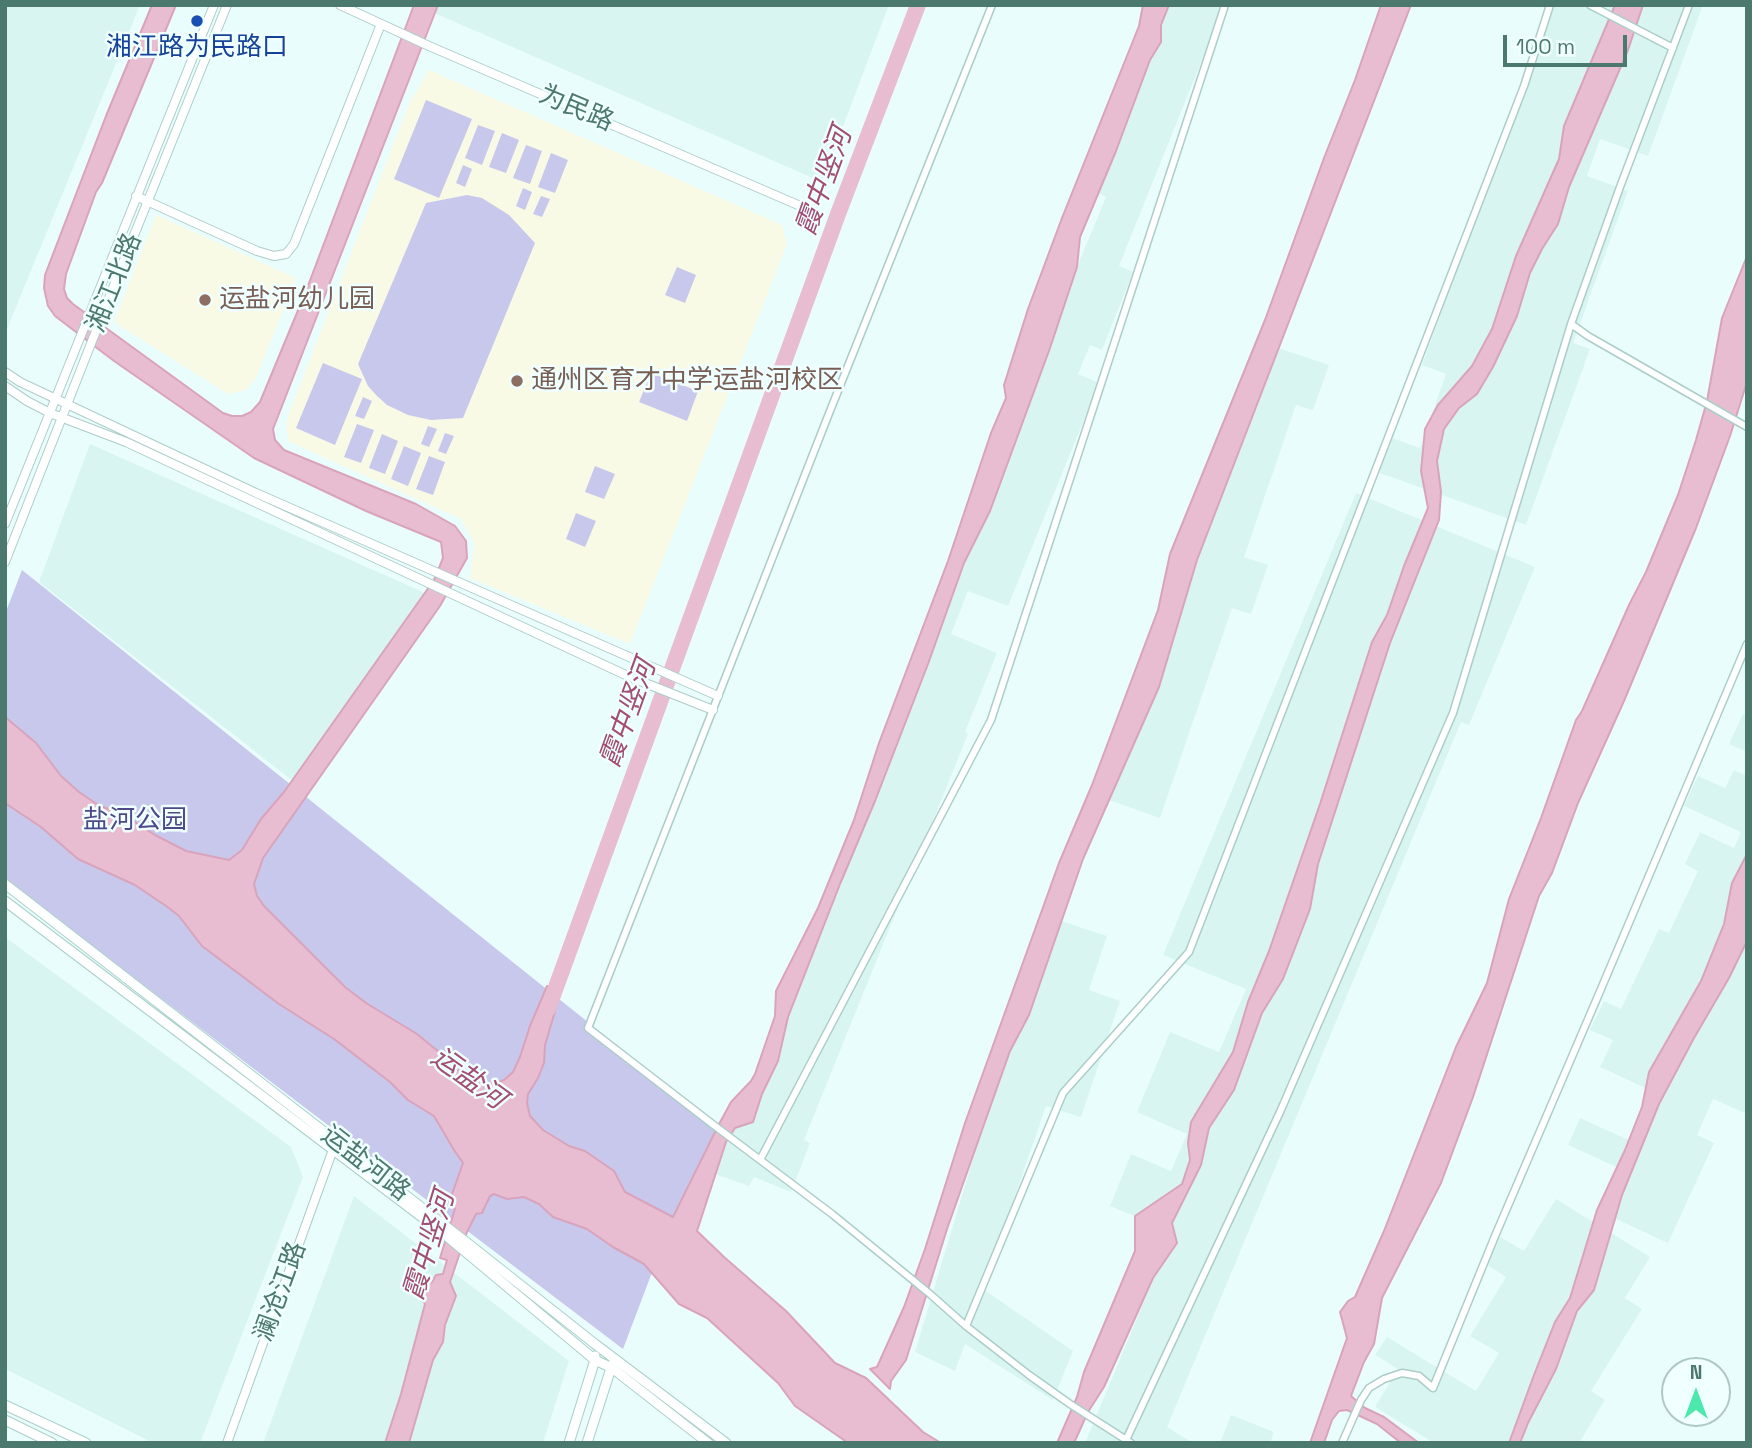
<!DOCTYPE html>
<html>
<head>
<meta charset="utf-8">
<style>
  body { margin:0 }
  #map { position:relative; width:1752px; height:1448px; overflow:hidden; background:#eafdfd; font-family:"Space Grotesk",sans-serif }
  canvas { display:block }
  .frame { position:absolute; inset:0; border:7px solid #4c796d; pointer-events:none }
  .north { position:absolute; left:1661px; top:1357px; width:70px; height:70px; box-sizing:border-box; background:#f0ffff; border:2px solid #aec9c5; border-radius:50%; rotate:0deg; font-size:19px; font-weight:700; line-height:28px; text-align:center; color:#4c796d }
  .north::after { content:''; display:block; margin:auto; width:24px; height:32px; background:#4ee8ac; clip-path:polygon(50% 0,100% 100%,50% 72%,0 100%) }
  .scale { position:absolute; left:1503px; top:35px; width:124px; height:32px; box-sizing:border-box; border:4px solid #4c796d; border-top:0; padding-left:9px; font-size:21px; line-height:24px; white-space:nowrap; color:#4c796d; -webkit-text-stroke:5px #f0ffff; paint-order:stroke }
</style>
</head>
<body>
<div id="map">
<canvas width="1752" height="1448"></canvas>
<div class="frame"></div>
<div class="north">N</div>
<div class="scale">100 m</div>
</div>
<script>
const context = document.querySelector('canvas').getContext('2d');
context.lineJoin = 'round';
function fill(path, color) { context.fillStyle = color; context.fill(path, 'evenodd'); }
const toPath = rows => new Path2D(rows.map(r => 'M' + r).join(''));
function trace(path, color, width, dash) { context.strokeStyle = color; context.lineWidth = width; context.lineCap = dash ? 'butt' : 'round'; context.setLineDash(dash || []); context.stroke(path); }
function drawText(font, color, halo, rows, align = 'center') {
  context.font = font + ' "Space Grotesk","Noto Sans SC",sans-serif'; context.lineWidth = 5; context.setLineDash([]); context.textBaseline = 'middle'; context.strokeStyle = halo; context.fillStyle = color; for (const [text, x, y, turn = 0] of rows) {
    context.save(); context.translate(x, y); context.rotate((+turn || 0) * Math.PI / 180); context.textAlign = isNaN(turn) ? turn : align; if (halo) context.strokeText(text, 0, 0); context.fillText(text, 0, 0); context.restore();
  }
}
fill(toPath([
  [5,5,140,5,5,334],
  [416,5,889,5,822,182],
  [1169,5,1224,5,1119,266,1133,272,1102,350,1090,345,1078,374,1099,383,1008,606,968,591,951,634,997,653,965,732,968,734,804,1140,810,1143,791,1192,754,1177,749,1186,715,1174,726,1142,731,1133,741,1125,749,1124,756,1117,762,1094,778,1061,788,1017,840,884,875,801,928,664,964,563,990,511,1050,348,1077,267,1106,197,1095,191],
  [1553,5,1703,5,1648,156,1600,139,1587,176,1628,191,1573,343,1590,349,1526,525,1377,472,1389,437,1420,448,1446,374,1422,365],
  [1261,342,1329,365,1313,410,1296,405,1244,557,1268,565,1251,614,1232,608,1160,818,1103,798],
  [90,444,425,593,294,782,39,582],
  [1356,493,1535,567,1469,725,1461,722,1167,1427,1193,1443,1085,1443,1173,1232,1110,1206,1131,1154,1171,1171,1187,1134,1137,1112,1170,1032,1219,1052,1246,989,1163,955],
  [1743,714,1747,716,1747,752,1729,744],
  [1734,770,1747,776,1747,1114,1713,1099,1697,1135,1714,1143,1668,1243,1605,1214,1625,1171,1568,1145,1580,1118,1633,1142,1656,1093,1600,1067,1613,1040,1590,1030,1604,1001,1621,1009,1659,929,1669,933,1698,871,1685,864,1700,832,1734,848,1741,832,1684,806,1698,776,1725,788],
  [1046,916,1107,936,1089,990,1120,1001,1081,1117,1046,1106,983,1289,1073,1351,1053,1400,965,1344,955,1371,915,1352],
  [5,937,291,1147,303,1177,200,1443,153,1443,5,1369],
  [354,1196,569,1361,543,1443,263,1443],
  [1556,1199,1650,1257,1625,1298,1642,1309,1591,1391,1605,1400,1579,1443,1434,1443,1375,1407,1398,1369,1375,1355,1387,1337,1476,1391,1499,1353,1470,1336,1506,1277,1481,1261,1497,1235,1524,1251],
  [1231,1415,1274,1432,1270,1443,1220,1443]
]), '#d8f5f2');
fill(toPath([
  [429,70,782,225,787,244,630,644,470,578,475,544,461,519,288,441,286,422,409,104],
  [156,215,296,278,256,378,246,390,228,394,114,322]
]), '#f9fae6');
fill(toPath([
  [426,100,472,119,439,198,394,179],
  [478,125,495,131,482,165,465,158],
  [502,133,519,140,506,173,489,167],
  [526,145,542,151,530,184,513,178],
  [551,153,568,160,555,193,538,187],
  [463,165,472,169,465,187,456,183],
  [523,188,532,192,525,210,516,206],
  [467,195,482,198,509,215,535,243,463,418,431,420,408,415,387,405,377,396,368,386,358,364,426,203],
  [541,196,550,199,542,217,533,214],
  [677,267,696,275,685,303,665,295],
  [323,363,362,379,335,445,296,428],
  [651,373,698,391,687,421,639,402],
  [363,397,372,401,364,419,355,416],
  [357,424,374,430,361,463,344,457],
  [428,426,437,429,429,447,421,444],
  [445,433,454,436,446,454,438,451],
  [382,434,398,441,385,474,369,468],
  [404,446,421,453,408,486,391,479],
  [429,456,445,462,433,495,416,489],
  [595,466,615,474,604,499,585,492],
  [576,513,596,521,585,547,566,539],
  [22,570,718,1126,673,1217,623,1349,5,880,5,614]
]), '#c7c8ec');
const water = toPath([
  [152,5,176,5,102,183,96,192,66,274,64,289,67,298,73,304,223,413,232,416,242,416,251,412,260,402,306,291,414,5,438,5,273,429,275,440,284,450,416,504,455,526,466,541,467,558,440,606,263,858,254,884,257,896,264,906,345,987,366,1003,417,1034,439,1052,456,1069,482,1081,494,1084,504,1080,513,1072,520,1057,530,1026,547,986,561,991,545,1045,544,1063,538,1078,528,1094,527,1103,530,1116,543,1130,569,1146,585,1151,614,1171,625,1192,673,1217,718,1126,731,1102,751,1081,755,1074,775,1016,776,991,818,908,854,820,879,743,948,561,991,433,1006,398,1004,385,1028,309,1062,218,1139,26,1143,5,1169,5,1161,25,1161,42,1150,60,1116,151,1080,237,1077,267,1050,348,990,511,964,563,928,664,875,801,840,884,788,1017,778,1061,762,1094,753,1122,735,1128,726,1142,697,1231,724,1257,786,1311,835,1363,866,1378,923,1432,941,1443,848,1443,795,1406,778,1383,707,1318,679,1304,644,1264,613,1247,587,1229,553,1217,539,1204,524,1197,507,1199,494,1194,490,1196,482,1213,476,1214,467,1232,450,1282,456,1296,445,1325,443,1342,433,1360,409,1443,385,1443,401,1394,425,1304,421,1297,423,1283,432,1282,436,1275,443,1274,447,1260,440,1258,455,1209,449,1203,463,1163,454,1150,434,1116,408,1100,390,1082,334,1039,279,1004,202,946,179,916,169,908,135,885,78,859,41,827,5,803,5,717,36,743,61,776,79,792,98,805,124,815,155,835,186,851,229,860,242,850,261,819,284,792,434,580,443,558,441,542,366,511,254,458,114,361,55,316,48,306,44,288,45,275,106,116,152,5],
  [1381,5,1411,5,1197,560,1159,687,1083,859,1029,1015,1010,1051,947,1229,906,1360,891,1381,890,1389,870,1369,877,1367,904,1307,925,1249,965,1123,1059,863,1092,785,1158,610,1170,554,1265,320,1324,158,1355,80,1381,5],
  [1615,5,1643,5,1628,50,1569,187,1558,224,1542,249,1530,273,1517,316,1493,367,1477,394,1459,408,1444,429,1437,461,1441,492,1439,520,1390,643,1318,864,1310,909,1283,979,1262,1013,1234,1090,1209,1128,1201,1165,1172,1223,1177,1243,1153,1278,1104,1387,1088,1412,1074,1443,1057,1443,1077,1397,1084,1372,1135,1251,1135,1216,1182,1184,1190,1160,1188,1143,1191,1122,1233,1052,1248,1002,1269,951,1320,804,1372,642,1387,615,1404,566,1428,508,1421,471,1425,429,1438,405,1472,366,1492,329,1516,256,1559,159,1564,126,1615,5],
  [1747,256,1747,382,1730,436,1696,528,1624,701,1578,803,1552,873,1539,896,1473,1097,1441,1183,1382,1298,1374,1344,1364,1362,1351,1396,1365,1408,1384,1417,1419,1443,1401,1443,1377,1424,1347,1410,1339,1411,1332,1420,1324,1443,1310,1443,1347,1338,1340,1312,1348,1301,1355,1297,1384,1231,1456,1047,1487,983,1509,899,1541,818,1576,720,1582,711,1629,605,1646,572,1678,495,1696,440,1707,401,1722,318,1747,256],
  [1747,854,1747,941,1729,978,1694,1038,1659,1104,1622,1195,1594,1290,1577,1311,1556,1369,1528,1423,1520,1443,1509,1443,1534,1375,1555,1322,1570,1298,1597,1210,1625,1150,1642,1107,1649,1072,1701,981,1724,924,1732,883,1747,854]
]);
fill(water, '#e8bdd1');
trace(water, '#daa3bc', 2);
trace(toPath([
  [548,1009,838,214,918,5]
]), '#e8bdd1', 16);
const minor = toPath([
  [992,5,828,416,588,1028,715,1126,832,1214,930,1294,966,1326,1029,1375,1070,1404,1131,1443],
  [1590,5,1673,48],
  [1571,324,1588,336,1747,427],
  [760,1160,991,720,1225,5],
  [966,1326,1063,1093,1189,952,1524,86,1550,5],
  [1126,1440,1280,1112,1453,713,1571,324,1620,187,1689,5],
  [1342,1443,1361,1400,1369,1388,1384,1379,1402,1373,1419,1376,1433,1388,1495,1236,1601,989,1747,644]
]);
const tertiary = toPath([
  [340,5,429,46,812,211],
  [136,196,257,251,274,256,286,254,294,244,381,24],
  [5,372,20,382,256,493,718,696],
  [5,386,27,401,50,413,126,442,630,677,713,710],
  [5,524,214,5],
  [5,562,120,270,227,5],
  [227,1443,335,1144]
]);
const secondary = toPath([
  [5,884,470,1245,595,1344,726,1443],
  [5,901,443,1233,595,1360,612,1368,708,1443],
  [5,1405,86,1443],
  [5,1420,52,1443],
  [569,1443,594,1363,595,1356],
  [587,1443,612,1365]
]);
trace(minor, '#accdc8', 9);
trace(tertiary, '#accdc8', 10);
trace(secondary, '#aad1ca', 11);
trace(minor, '#fff', 6);
trace(tertiary, '#fff', 8);
trace(secondary, '#fff', 9);
for (const [x, y, r, color] of [
  [197,21,7,"#1a4fb4"],
  [205,300,7,"#8d6e63"],
  [517,381,7,"#8d6e63"]
]) { const dot = new Path2D(); dot.arc(x, y, r, 0, 2 * Math.PI); context.fillStyle = color; context.fill(dot); trace(dot, '#f0ffff', 2.5); }
drawText('26px', '#164399', '#f0ffff', [
  ["湘江路为民路口",197,48]
]);
drawText('26px', '#4c796d', '#f0ffff', [
  ["为民路",576,109,23],
  ["湘江北路",115,283,-68],
  ["运盐河路",365,1164,38],
  ["澜沧江路",281,1292,-70]
]);
drawText('26px', '#785e54', '#f0ffff', [
  ["运盐河幼儿园",219,300],
  ["通州区育才中学运盐河校区",531,381]
], 'left');
drawText('26px', '#4f498b', '#f0ffff', [
  ["盐河公园",135,821]
]);
drawText('italic 28px', '#a24e73', '#f0ffff', [
  ["霞中竖河",825,182,-70],
  ["霞中竖河",629,714,-70],
  ["运盐河",468,1079,36],
  ["霞中竖河",430,1246,-73]
]);
</script>
</body>
</html>
